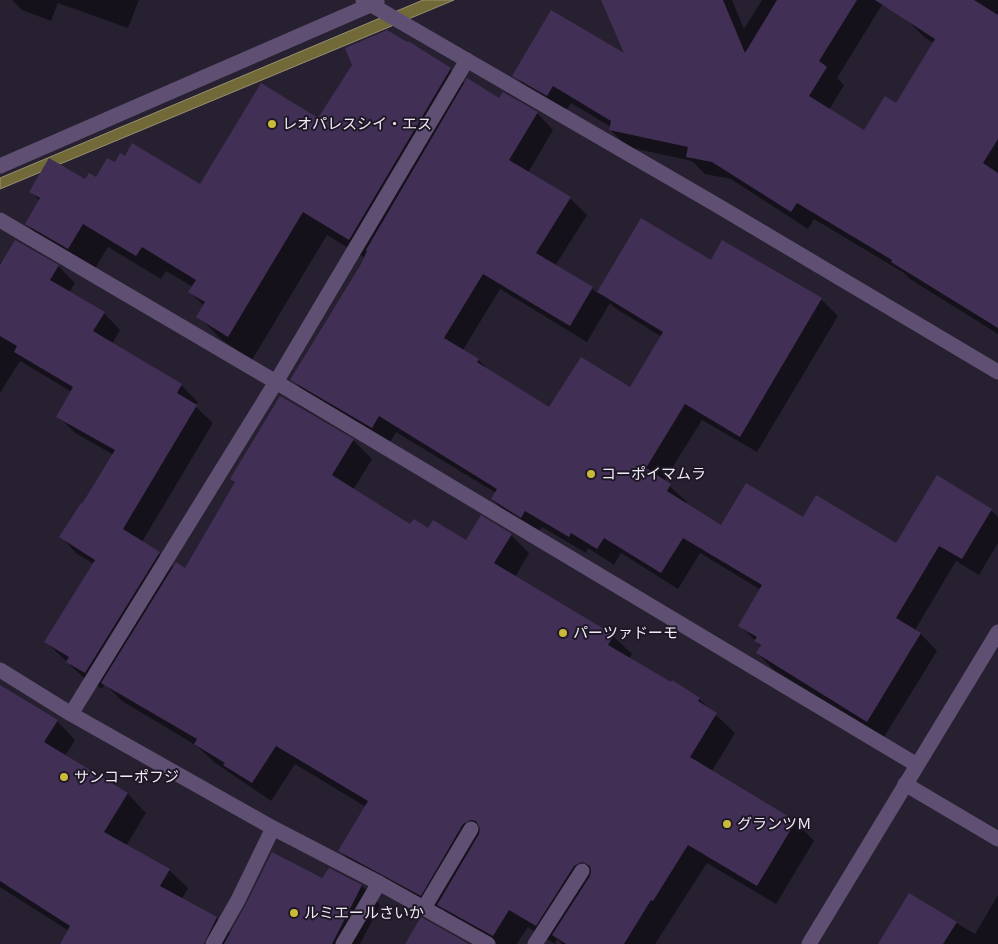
<!DOCTYPE html>
<html>
<head>
<meta charset="utf-8">
<style>
  body { margin:0 }
  canvas { display:block; background:#272030 }
</style>
</head>
<body>
<canvas width="998" height="944"></canvas>
<script>
const context = document.querySelector('canvas').getContext('2d');
context.lineJoin = 'round';
function fill(path, color) { context.fillStyle = color; context.fill(path, 'evenodd'); }
const toPath = rows => new Path2D(rows.map(r => 'M' + r).join(''));
function trace(path, color, width, dash) { context.strokeStyle = color; context.lineWidth = width; context.lineCap = dash ? 'butt' : 'round'; context.setLineDash(dash || []); context.stroke(path); }
function drawText(font, color, halo, rows, align = 'center') {
  context.font = font + ' Mulish,"Noto Sans JP",sans-serif'; context.lineWidth = 4; context.setLineDash([]); context.textBaseline = 'middle'; context.strokeStyle = halo; context.fillStyle = color; for (const [text, x, y, turn = 0] of rows) {
    context.save(); context.translate(x, y); context.rotate((+turn || 0) * Math.PI / 180); context.textAlign = isNaN(turn) ? turn : align; if (halo) context.strokeText(text, 0, 0); context.fillText(text, 0, 0); context.restore();
  }
}
const water = toPath([
  [423,0,454,0,0,189,0,178,423,0]
]);
fill(water, '#716a38');
trace(water, '#979071', 1);
fill(toPath([
  [12,0,139,0,128,28,58,3,51,21,22,10],
  [602,0,732,0,744,29,762,0,885,0,837,78,844,85,829,110,864,131,897,105,934,43,924,37,906,19,918,0,998,0,998,334,910,279,904,273,814,219,808,229,731,179,705,174,692,161,628,147,610,130,611,127,571,103,565,112,531,93,514,75,627,56],
  [408,42,450,69,465,84,499,100,537,113,553,130,528,173,570,198,587,215,555,266,592,288,597,293,641,220,711,262,821,299,838,316,757,452,702,420,664,481,687,502,685,504,721,527,803,519,896,545,991,510,998,517,998,543,979,575,956,561,915,630,921,634,937,651,884,737,774,670,757,653,761,647,740,625,761,590,700,553,678,589,621,553,614,565,588,548,586,553,542,527,538,533,509,516,492,499,496,493,396,432,389,444,308,396,292,379,365,258,327,235,252,360,222,340,198,316,204,306,190,292,193,287,166,271,161,279,108,247,93,272,50,248,26,223,40,201,31,192,96,179,115,164,200,186,318,120],
  [500,289,587,342,610,303,615,308,662,337,631,389,550,409,491,372,478,360,463,350],
  [0,263,58,266,75,283,69,293,104,313,120,330,112,344,181,385,198,402,195,406,213,423,142,542,159,553,174,568,186,570,236,484,232,479,353,440,372,459,353,490,411,526,466,542,511,535,529,553,515,577,613,636,632,654,629,659,699,699,735,733,712,771,796,822,814,841,776,904,707,863,655,944,562,944,557,939,555,944,528,927,517,944,494,944,457,923,442,908,440,913,359,870,340,851,366,807,295,764,271,801,214,762,197,746,122,701,105,684,102,689,84,678,46,642,94,564,77,554,61,537,83,506,114,455,75,433,58,416,72,392,20,361,0,393],
  [0,687,57,721,75,740,65,756,128,794,146,813,126,846,169,870,188,888,182,899,217,918,231,933,323,880,329,869,362,886,380,905,360,944,62,944,69,931,0,887],
  [909,895,975,934,998,895,998,944,879,944]
]), '#0007');
fill(toPath([
  [601,0,723,0,745,53,777,0,857,0,819,61,827,67,809,96,864,130,885,96,896,103,935,39,875,0,974,0,998,15,998,139,983,163,998,173,998,328,891,262,892,260,797,203,791,212,712,162,686,157,688,147,609,130,611,121,553,86,547,96,512,76,551,10,624,53],
  [387,30,407,42,408,41,451,68,349,240,303,212,228,337,196,317,205,302,188,292,196,280,142,247,136,256,83,224,68,249,25,224,40,198,29,192,49,158,85,179,89,173,96,177,107,158,115,162,120,153,125,156,132,143,200,184,261,83,318,118,352,65,345,48],
  [467,78,499,98,503,92,538,112,509,160,571,197,536,253,593,287,570,326,483,274,444,338,479,359,477,362,549,407,581,357,630,387,663,332,597,292,641,218,711,260,722,240,822,298,740,437,685,404,646,468,671,484,667,491,721,525,746,483,803,517,816,495,896,543,937,475,992,509,962,559,939,546,896,618,921,633,867,722,756,653,761,645,754,641,757,637,738,626,762,585,683,538,661,573,604,538,597,549,571,533,569,537,525,511,521,518,491,499,497,489,379,416,372,428,290,380,361,264,367,251,366,250],
  [15,240,59,265,50,280,105,312,93,331,182,384,177,393,197,405,123,529,160,552,85,673,66,662,69,657,44,642,95,560,59,537,81,503,82,504,115,450,56,417,73,387,14,352,17,346,0,336,0,265],
  [280,396,354,439,332,475,410,524,414,519,428,528,433,520,466,540,481,515,512,534,494,563,614,635,608,645,671,682,672,680,700,698,698,701,717,713,690,757,796,821,757,886,688,845,653,901,651,900,624,944,566,944,552,935,590,876,591,871,590,866,582,862,574,866,536,926,509,910,493,936,437,905,479,834,480,829,476,821,471,820,463,824,421,896,338,851,368,801,276,746,252,783,223,765,225,763,194,744,197,739,101,683,176,562,185,568,235,482,230,479],
  [0,685,58,720,44,742,128,793,104,832,170,869,160,886,217,917,204,944,60,944,70,926,0,881],
  [272,852,322,878,329,868,362,885,332,944,224,944,246,904],
  [909,893,957,922,943,944,878,944],
  [421,917,469,944,405,944]
]), '#412f56');
trace(toPath([
  [379,883,488,944],
  [424,908,471,829],
  [535,944,582,871]
]), '#5f5073', 15);
trace(toPath([
  [363,0,715,204,998,372],
  [0,166,377,2],
  [0,220,276,382,917,765],
  [0,670,71,714,273,828,379,883,343,944],
  [71,714,276,382,467,60],
  [905,784,998,839],
  [213,944,238,900,273,828]
]), '#5f5073', 15);
trace(toPath([
  [809,944,998,632]
]), '#5f5073', 15);
for (const [x, y, r, color] of [
  [272,124,5,"#caba3a"],
  [591,474,5,"#caba3a"],
  [563,633,5,"#caba3a"],
  [64,777,5,"#caba3a"],
  [727,824,5,"#caba3a"],
  [294,913,5,"#caba3a"]
]) { const dot = new Path2D(); dot.arc(x, y, r, 0, 2 * Math.PI); context.fillStyle = color; context.fill(dot); trace(dot, '#1e1726', 2); }
drawText('15px', '#efeaf5', '#1e1726', [
  ["レオパレスシイ・エス",282,124],
  ["コーポイマムラ",601,474],
  ["パーツァドーモ",573,633],
  ["サンコーポフジ",74,777],
  ["グランツＭ",737,824],
  ["ルミエールさいか",304,913]
], 'left');
</script>
</body>
</html>
